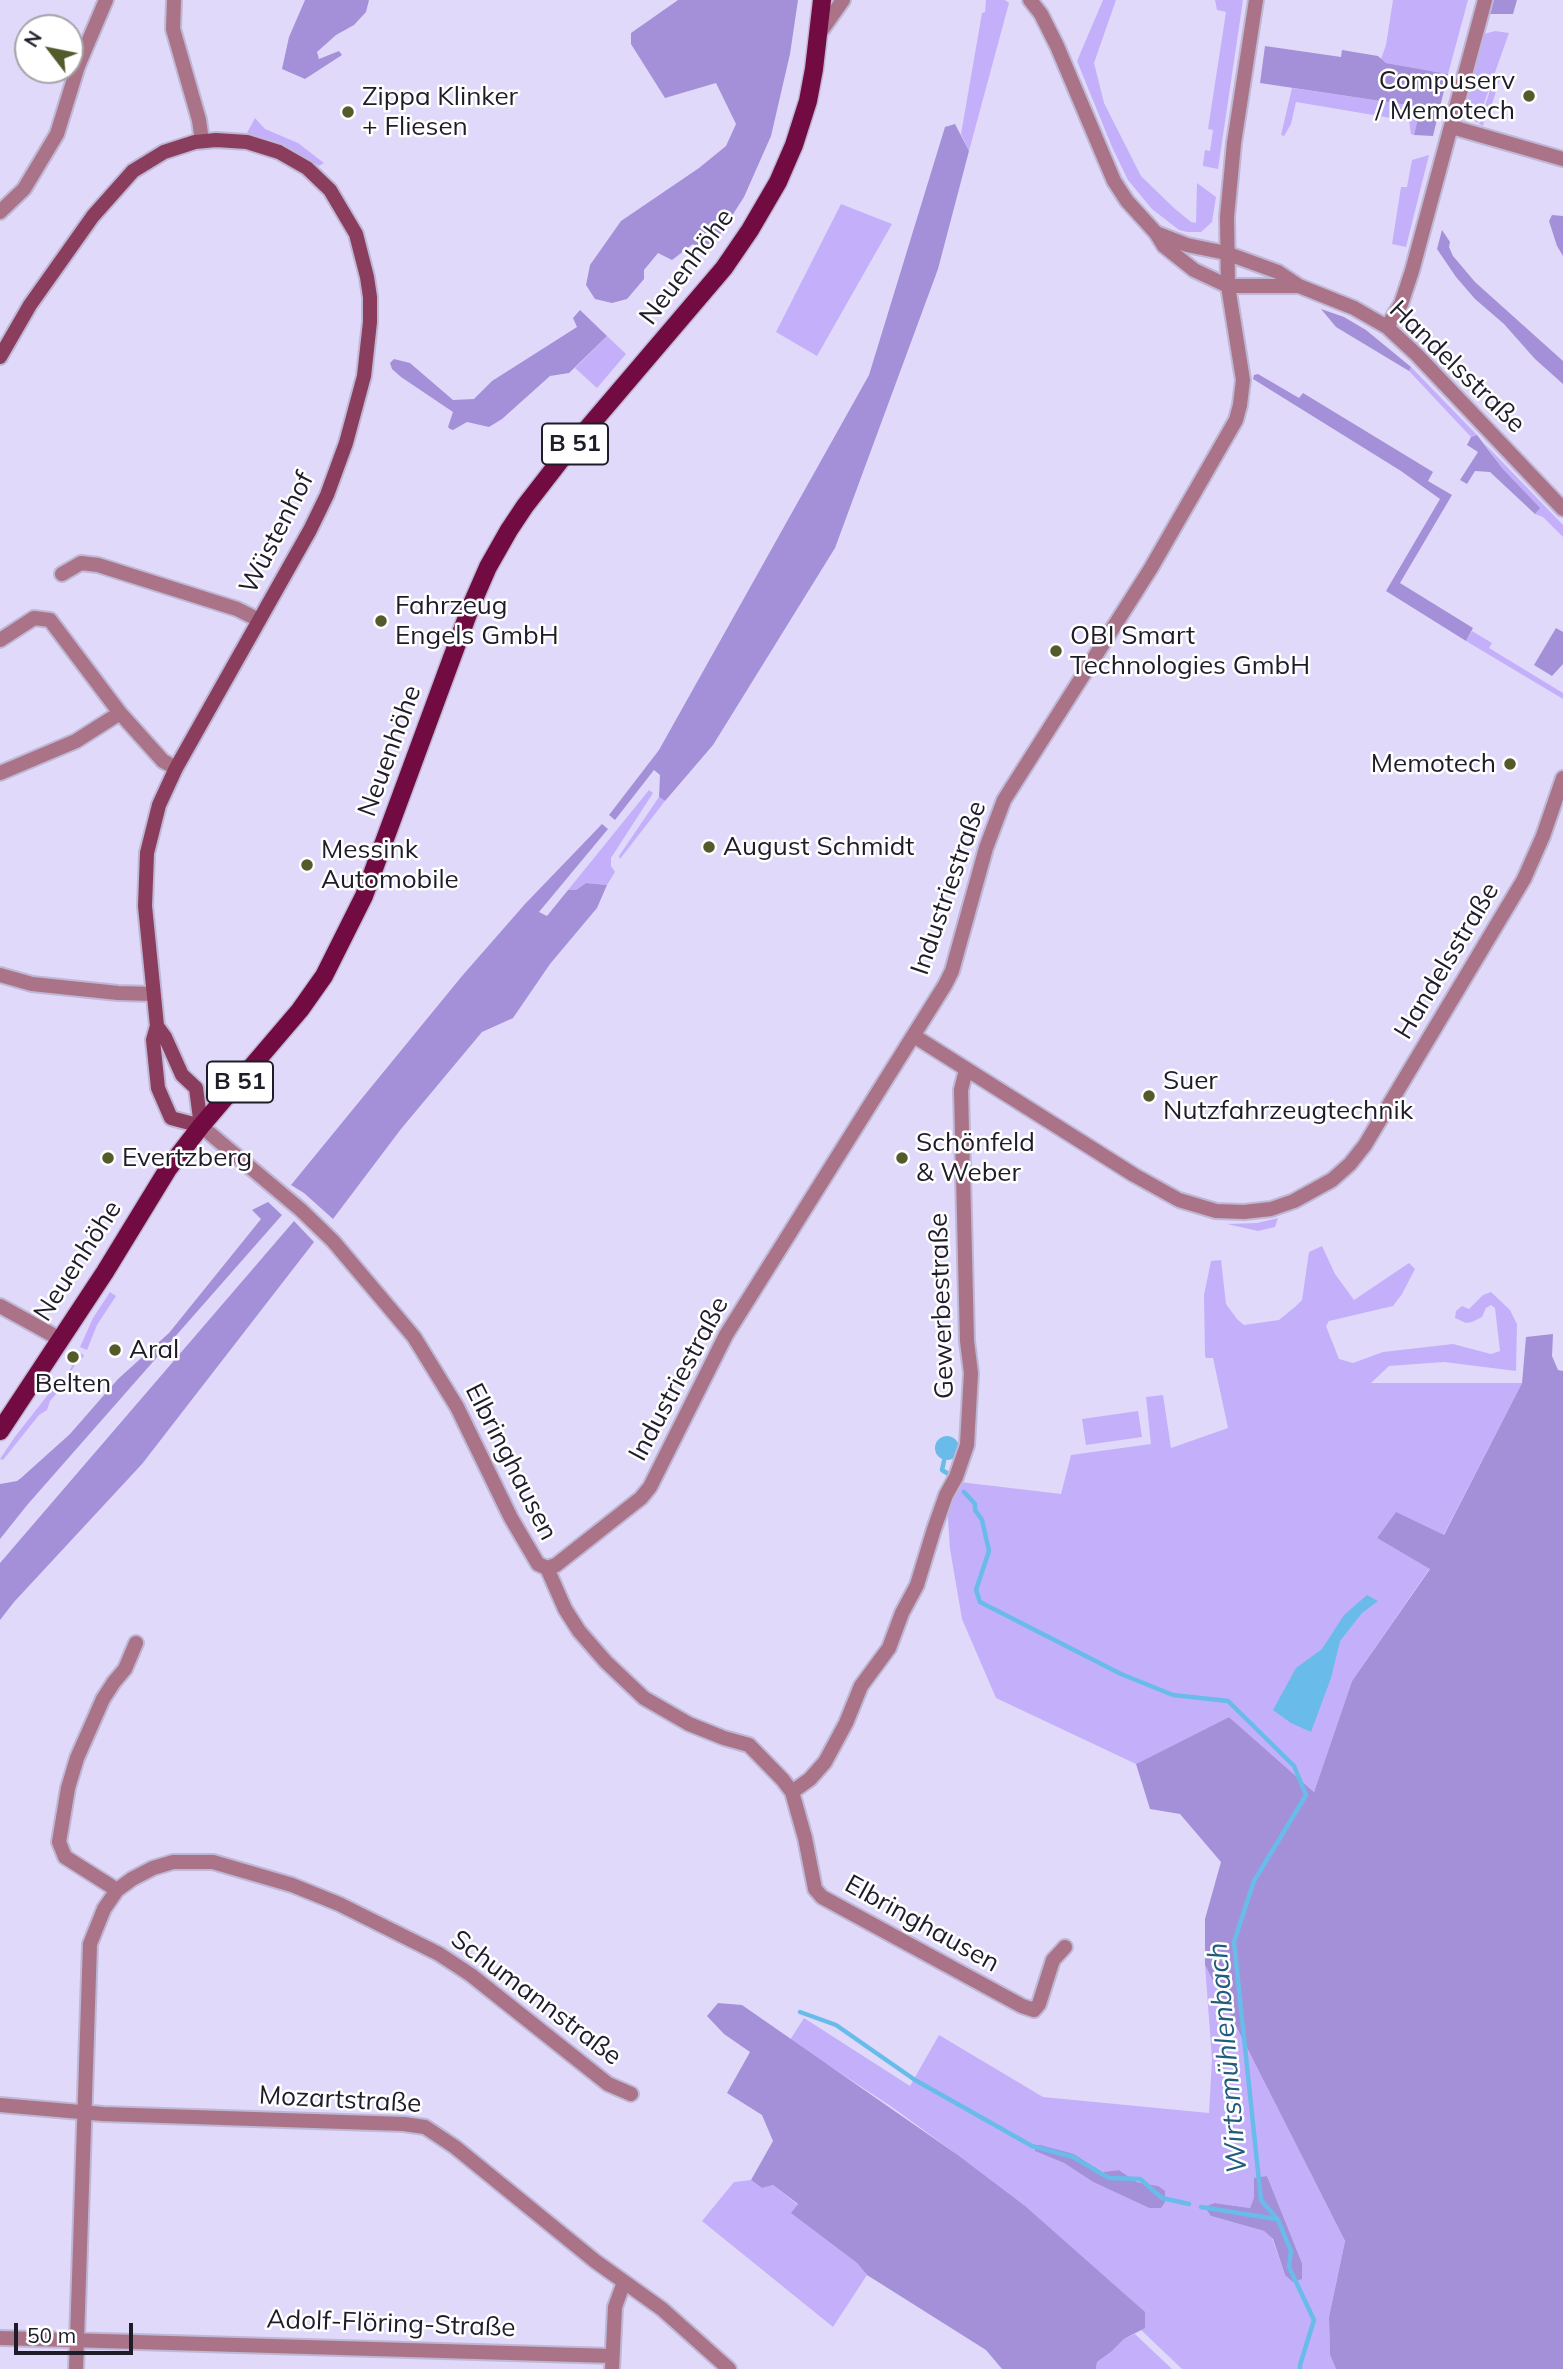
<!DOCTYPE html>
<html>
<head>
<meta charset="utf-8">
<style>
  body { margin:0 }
  #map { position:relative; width:1563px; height:2369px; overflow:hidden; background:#e1d9fa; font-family:Mulish,sans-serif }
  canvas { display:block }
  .north { position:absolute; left:14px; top:14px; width:70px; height:70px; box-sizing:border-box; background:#fff; border:2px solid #a5a4aa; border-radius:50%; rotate:302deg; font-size:19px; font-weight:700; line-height:28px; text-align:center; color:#1f1c2a }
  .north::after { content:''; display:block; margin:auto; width:24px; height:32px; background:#545b2a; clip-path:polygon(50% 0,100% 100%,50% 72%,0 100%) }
  .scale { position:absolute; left:14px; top:2323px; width:119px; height:32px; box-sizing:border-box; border:4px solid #1f1c2a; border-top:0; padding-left:9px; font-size:21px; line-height:24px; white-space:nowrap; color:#1f1c2a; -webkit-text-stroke:5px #fff; paint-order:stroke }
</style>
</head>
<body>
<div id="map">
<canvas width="1563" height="2369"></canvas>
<div class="north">N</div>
<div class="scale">50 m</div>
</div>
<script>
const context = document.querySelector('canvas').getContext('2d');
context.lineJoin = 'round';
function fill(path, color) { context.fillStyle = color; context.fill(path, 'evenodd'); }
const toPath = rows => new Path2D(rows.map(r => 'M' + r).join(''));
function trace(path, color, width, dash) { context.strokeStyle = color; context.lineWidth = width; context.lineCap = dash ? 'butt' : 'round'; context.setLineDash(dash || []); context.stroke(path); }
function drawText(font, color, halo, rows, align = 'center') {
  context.font = font + ' Mulish,sans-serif'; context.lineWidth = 5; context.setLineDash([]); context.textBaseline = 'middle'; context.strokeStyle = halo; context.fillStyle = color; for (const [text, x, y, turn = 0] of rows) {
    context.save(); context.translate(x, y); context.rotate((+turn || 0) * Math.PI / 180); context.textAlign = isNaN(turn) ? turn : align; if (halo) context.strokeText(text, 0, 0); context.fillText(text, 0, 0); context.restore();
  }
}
fill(toPath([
  [986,0,1005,0,1009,3,969,151,961,134,982,13,985,12],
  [1103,0,1116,0,1094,63,1104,103,1141,176,1174,208,1191,222,1196,223,1197,183,1216,197,1212,222,1201,232,1187,232,1179,230,1152,209,1128,180,1112,147,1077,61],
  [1215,0,1243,0,1218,169,1203,166,1203,164,1205,150,1210,151,1213,130,1208,129,1226,12,1217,10],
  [1393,0,1468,0,1448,74,1386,63,1381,59,1386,45],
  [1495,31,1509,33,1477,123,1470,115,1467,102,1484,34],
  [1494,78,1500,79,1490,110,1487,109,1483,126,1479,124],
  [1292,88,1422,107,1414,135,1411,134,1409,121,1296,102,1291,124,1284,136,1281,135],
  [255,118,265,129,298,143,324,163,319,166,283,144,247,133],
  [1429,155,1406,247,1392,244,1401,187,1407,187,1412,160],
  [841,204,892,224,817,356,776,332],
  [607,336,626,354,597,388,575,368],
  [1411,367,1477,435,1471,437,1409,371],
  [1484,443,1563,525,1563,537,1543,517,1535,514,1539,508,1503,469],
  [1472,631,1492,643,1489,648,1563,693,1563,699,1466,641],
  [649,790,653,793,611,858,611,866,615,872,607,885,586,883,576,890,568,890],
  [659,797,665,801,620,859,619,856],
  [1278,1218,1275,1227,1258,1231,1227,1224,1257,1223],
  [1322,1246,1335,1274,1354,1300,1409,1263,1415,1269,1402,1294,1393,1306,1329,1321,1326,1326,1339,1359,1353,1363,1383,1352,1453,1344,1491,1354,1500,1351,1495,1308,1491,1305,1486,1308,1482,1317,1472,1322,1466,1323,1455,1318,1456,1311,1462,1306,1469,1309,1483,1295,1491,1292,1510,1310,1517,1324,1516,1371,1444,1362,1389,1366,1371,1383,1522,1383,1443,1536,1396,1513,1377,1538,1430,1568,1352,1681,1314,1792,1229,1717,1136,1764,996,1698,962,1619,950,1549,948,1519,949,1503,960,1482,1061,1494,1071,1455,1151,1444,1146,1397,1163,1395,1171,1448,1228,1428,1213,1358,1206,1358,1205,1355,1204,1295,1211,1261,1221,1260,1226,1304,1237,1319,1244,1325,1279,1320,1296,1306,1302,1300,1309,1252],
  [110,1292,116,1296,97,1325,87,1350,80,1347,93,1318],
  [80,1353,84,1355,83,1358,80,1357,72,1370,74,1373,50,1401,47,1410,39,1415,3,1460,0,1459,14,1438,61,1378,64,1380,72,1366,71,1365],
  [1138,1411,1142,1437,1086,1445,1082,1419],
  [1205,1965,1345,2241,1329,2317,1330,2355,1336,2369,1182,2369,955,2153,892,2107,790,2040,804,2018,910,2086,939,2035,1043,2097,1209,2113,1212,2059],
  [1036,2151,1074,2154,1104,2172,1119,2170,1137,2182,1158,2186,1149,2208,1093,2182,1064,2163],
  [1267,2176,1302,2263,1285,2275,1272,2238,1264,2231,1211,2216,1215,2203,1250,2208,1255,2198,1254,2179],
  [751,2180,762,2188,773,2185,798,2205,792,2213,857,2263,867,2275,833,2327,702,2221,734,2182],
  [1135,2334,1172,2369,1096,2369,1097,2362,1111,2352,1124,2339]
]), '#c4b0fa');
fill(toPath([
  [305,0,369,0,366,12,354,25,336,35,317,52,319,59,339,51,342,55,305,79,282,69,289,37],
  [678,0,798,0,790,54,771,136,744,197,707,255,693,244,672,260,658,253,644,270,644,279,627,299,612,303,595,299,586,285,590,265,621,221,699,168,726,146,736,124,716,83,665,98,631,44,631,33],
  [1492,0,1517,0,1513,14,1487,14],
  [1265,46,1341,57,1342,50,1378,56,1386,63,1448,74,1433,136,1414,135,1421,107,1260,83],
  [955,124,969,151,938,269,835,548,713,745,665,801,659,797,660,775,654,770,615,820,609,815,659,750,869,375,945,127],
  [1552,215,1563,216,1563,256,1557,246,1549,221],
  [1442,230,1450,242,1449,247,1453,256,1475,282,1563,361,1563,384,1535,359,1504,324,1475,299,1456,277,1437,249],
  [1321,309,1344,317,1366,330,1411,367,1409,371,1336,327],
  [580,310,607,336,569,373,550,376,502,419,489,427,467,422,453,430,450,429,448,427,453,412,401,377,392,369,390,363,394,359,410,363,453,400,474,399,492,381,577,327,573,318],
  [1258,374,1299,398,1303,393,1433,472,1428,481,1452,495,1400,583,1473,628,1466,641,1386,591,1440,499,1401,471,1253,379,1254,375],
  [1477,435,1503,469,1540,508,1535,514,1490,472,1475,471,1467,484,1460,480,1478,452,1467,445,1471,437],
  [1556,628,1563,632,1563,664,1552,676,1534,665],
  [602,824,608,829,539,912,547,916,568,890,576,890,586,883,607,885,597,908,550,964,513,1018,482,1032,401,1129,333,1219,304,1193,291,1185,462,976,525,904],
  [268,1202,282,1215,28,1504,0,1539,0,1484,17,1481,21,1478,70,1434,118,1379,169,1333,261,1219,252,1210],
  [294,1221,314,1242,142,1464,14,1602,0,1620,0,1563],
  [1553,1334,1552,1356,1558,1370,1563,1371,1563,2369,1336,2369,1330,2355,1329,2317,1345,2241,1205,1965,1205,1919,1221,1862,1180,1814,1150,1809,1136,1764,1229,1717,1314,1792,1352,1681,1430,1569,1377,1538,1396,1512,1444,1535,1522,1383,1526,1337],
  [718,2003,742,2005,955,2153,1025,2206,1145,2312,1145,2328,1124,2339,1111,2352,1097,2362,1096,2369,1002,2369,986,2350,867,2275,857,2263,791,2213,798,2204,773,2185,762,2188,751,2180,773,2141,762,2115,727,2093,750,2052,724,2034,707,2016],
  [1035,2145,1040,2145,1074,2154,1103,2172,1119,2170,1137,2182,1158,2186,1165,2191,1165,2202,1161,2208,1149,2208,1093,2182,1064,2163,1035,2151],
  [1267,2176,1302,2263,1302,2279,1293,2282,1285,2275,1273,2239,1264,2231,1211,2216,1207,2210,1209,2205,1215,2203,1250,2208,1254,2198,1254,2178]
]), '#a490d8');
fill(toPath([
  '935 1448a12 12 0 1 1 24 0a12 12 0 1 1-24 0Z',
  [1367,1595,1378,1601,1362,1613,1340,1641,1331,1678,1311,1732,1291,1723,1273,1710,1296,1668,1322,1649,1344,1615]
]), '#69bbea');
trace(toPath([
  [944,1461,942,1470,950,1475],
  [964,1492,975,1504,975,1510,982,1520,989,1551,976,1590,980,1602,1121,1674,1173,1695,1228,1701,1294,1766,1306,1795,1254,1881,1234,1942,1261,2200,1278,2220,1291,2251,1289,2267,1314,2320,1300,2365,1300,2369],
  [800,2012,836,2025,915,2080,1032,2146,1073,2157,1109,2178,1140,2179,1162,2198,1189,2204],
  [1201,2207,1276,2219]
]), '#69bbea', 4.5);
const minor = toPath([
  [174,0,173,29,199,120,202,141],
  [1030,0,1041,14,1057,46,1114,181,1127,201,1156,233,1164,246,1194,270,1228,286,1299,286],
  [819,34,843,0],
  [1452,127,1563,159],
  [0,212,24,189,57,134,78,66,106,0],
  [1156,233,1187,245,1226,253,1278,272,1299,286,1354,308,1387,327,1417,355,1563,509],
  [1387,327,1401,304,1412,271,1485,0],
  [62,574,81,563,98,565,237,609,259,620],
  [0,640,34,618,50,620,120,713,163,761,176,768],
  [0,773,76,741,120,713],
  [0,975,32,984,118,993,153,994],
  [914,1036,1134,1175,1179,1200,1216,1211,1244,1212,1271,1209,1294,1201,1332,1180,1350,1164,1365,1145,1524,879,1543,836,1563,778],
  [0,1306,60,1339],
  [547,1568,565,1609,579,1631,606,1662,644,1698,689,1724,724,1738,749,1745,783,1780,792,1792,805,1838,815,1889,822,1897,1022,2006,1034,2010,1039,2004,1053,1960,1065,1947],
  [792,1792,810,1779,825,1762,846,1723,861,1686,889,1648,902,1613,917,1585,934,1529,946,1495,956,1477,967,1445,971,1373,967,1341,961,1090,966,1070],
  [117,1890,65,1857,59,1842,68,1788,77,1758,103,1699,114,1682,125,1669,136,1643],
  [0,2105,103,2114,404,2124,425,2127,455,2147,595,2261,662,2309,729,2369],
  [0,2338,612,2356],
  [76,2369,90,1944,104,1909,117,1890,132,1879,153,1868,173,1862,213,1862,292,1885,339,1904,439,1954,471,1975,608,2084,631,2094],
  [612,2369,615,2307,624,2282]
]);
const tertiary = toPath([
  [201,1126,301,1210,333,1241,414,1337,457,1407,511,1518,538,1564,547,1568,556,1565,641,1498,650,1487,726,1335,945,985,952,971,986,848,1004,800,1151,568,1236,420,1240,405,1243,380,1228,286,1227,217,1234,143,1256,0]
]);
const secondary = toPath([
  [0,357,30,305,93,216,133,171,164,152,195,142,216,140,247,142,279,152,307,168,330,190,356,234,367,277,370,297,370,322,364,376,346,443,327,495,310,530,176,768,159,805,147,853,145,906,157,1026,153,1040,158,1088,171,1118,201,1126,196,1088,182,1075,165,1037,157,1026]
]);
const primary = toPath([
  [0,1431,105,1272,168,1169,201,1126,300,1010,324,976,364,896,471,606,488,567,509,530,525,506,563,457,724,268,750,230,778,182,794,145,808,101,814,69,822,0]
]);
trace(minor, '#beb7d5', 18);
trace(tertiary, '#beb7d5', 18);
trace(secondary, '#beb7d5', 18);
trace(primary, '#beb7d5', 21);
trace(minor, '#ab7387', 14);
trace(tertiary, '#ab7387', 14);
trace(secondary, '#8b3d5e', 14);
trace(primary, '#720b41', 18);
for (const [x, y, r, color] of [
  [1529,96,7,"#545b2a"],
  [348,112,7,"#545b2a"],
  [381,621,7,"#545b2a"],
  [1056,651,7,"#545b2a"],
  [1510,764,7,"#545b2a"],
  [709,847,7,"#545b2a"],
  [307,865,7,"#545b2a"],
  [1149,1096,7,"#545b2a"],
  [108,1158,7,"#545b2a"],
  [902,1158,7,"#545b2a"],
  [115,1350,7,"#545b2a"],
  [73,1357,7,"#545b2a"]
]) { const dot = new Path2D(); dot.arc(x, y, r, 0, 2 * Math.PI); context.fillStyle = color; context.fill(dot); trace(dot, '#fff', 2.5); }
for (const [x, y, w] of [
  [575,444,66],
  [240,1082,66]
]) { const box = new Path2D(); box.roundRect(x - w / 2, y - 20.5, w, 41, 5); context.fillStyle = '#fff'; context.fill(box); trace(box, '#1f1c2a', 2); }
drawText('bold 24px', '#1f1c2a', null, [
  ["B 51",575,444],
  ["B 51",240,1082]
]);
drawText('26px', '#1f1c2a', '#fff', [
  ["Compuserv",1515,81,"right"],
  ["/ Memotech",1515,111,"right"],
  ["Zippa Klinker",362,97],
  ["+ Fliesen",362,127],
  ["Fahrzeug",395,606],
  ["Engels GmbH",395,636],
  ["OBI Smart",1070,636],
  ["Technologies GmbH",1070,666],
  ["Memotech",1496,764,"right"],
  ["August Schmidt",723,847],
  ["Messink",321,850],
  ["Automobile",321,880],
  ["Suer",1163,1081],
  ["Nutzfahrzeugtechnik",1163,1111],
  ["Schönfeld",916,1143],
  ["& Weber",916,1173],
  ["Evertzberg",122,1158],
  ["Aral",129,1350],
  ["Belten",73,1384,"center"]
], 'left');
drawText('26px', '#1f1c2a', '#fff', [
  ["Neuenhöhe",687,267,-53],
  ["Handelsstraße",1457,367,44],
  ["Wüstenhof",277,533,-63],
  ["Neuenhöhe",390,751,-70],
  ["Industriestraße",949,888,-71],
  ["Handelsstraße",1447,961,-59],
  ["Neuenhöhe",78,1261,-57],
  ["Gewerbestraße",942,1306,-92],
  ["Industriestraße",679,1379,-62],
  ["Elbringhausen",511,1462,63],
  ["Elbringhausen",922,1924,29],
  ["Schumannstraße",536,1998,37],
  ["Mozartstraße",340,2100,3],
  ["Adolf-Flöring-Straße",391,2324,2]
]);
drawText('italic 28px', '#1f5c7d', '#fff', [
  ["Wirtsmühlenbach",1228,2058,-95]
]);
</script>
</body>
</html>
